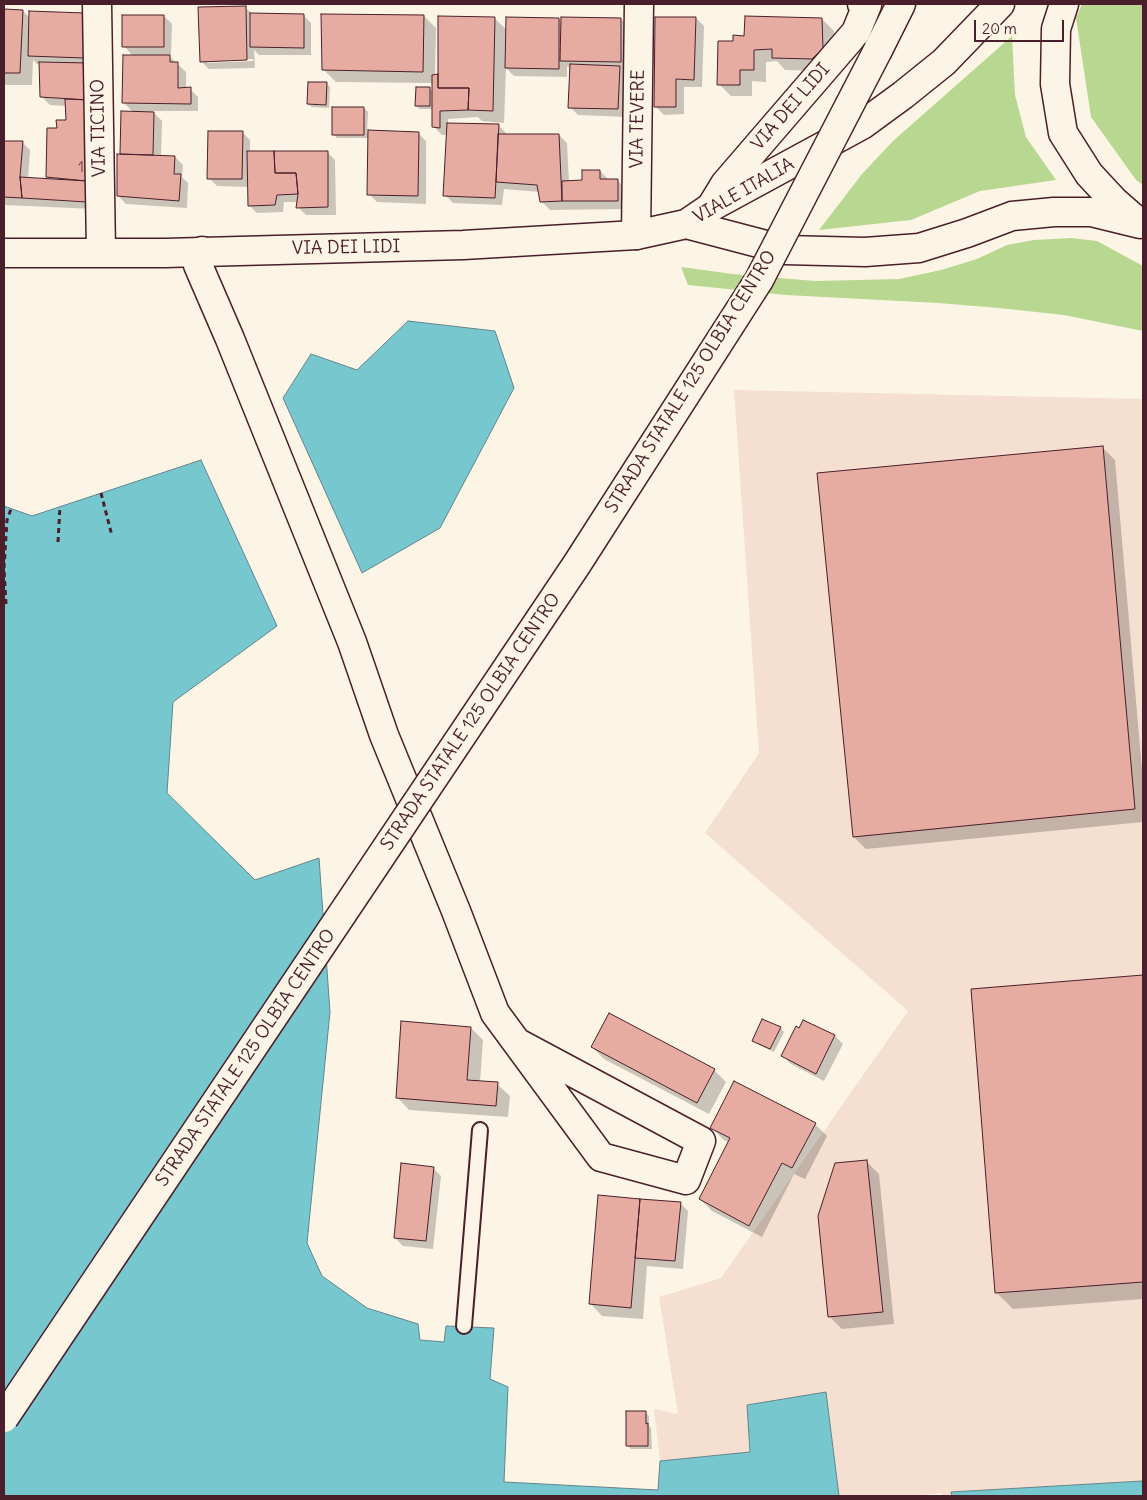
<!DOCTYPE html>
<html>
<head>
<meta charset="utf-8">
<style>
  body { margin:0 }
  #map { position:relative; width:1147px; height:1500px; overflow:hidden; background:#fcf5e5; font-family:Delius,sans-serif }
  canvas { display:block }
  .frame { position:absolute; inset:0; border:5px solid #4a1f2b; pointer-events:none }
  .scale { position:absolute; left:974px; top:20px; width:90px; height:22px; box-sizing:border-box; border:2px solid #4a1f2b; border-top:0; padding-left:6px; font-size:15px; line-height:18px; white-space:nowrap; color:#4a1f2b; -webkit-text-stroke:4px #fcf5e5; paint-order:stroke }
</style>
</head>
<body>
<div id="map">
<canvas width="1147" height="1500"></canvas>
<div class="frame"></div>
<div class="scale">20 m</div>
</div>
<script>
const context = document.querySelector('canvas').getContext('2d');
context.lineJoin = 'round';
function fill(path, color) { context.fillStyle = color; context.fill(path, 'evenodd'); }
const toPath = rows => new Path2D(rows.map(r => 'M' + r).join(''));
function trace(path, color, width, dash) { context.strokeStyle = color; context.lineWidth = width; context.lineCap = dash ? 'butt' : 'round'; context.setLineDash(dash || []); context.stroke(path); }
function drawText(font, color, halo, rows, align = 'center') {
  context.font = font + ' Delius,sans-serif'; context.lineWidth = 5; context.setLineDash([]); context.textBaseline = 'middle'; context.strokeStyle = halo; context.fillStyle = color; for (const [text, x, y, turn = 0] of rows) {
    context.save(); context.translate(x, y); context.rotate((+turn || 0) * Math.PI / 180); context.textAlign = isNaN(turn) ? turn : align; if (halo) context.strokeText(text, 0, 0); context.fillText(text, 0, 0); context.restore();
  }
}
fill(toPath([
  [734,390,1143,399,1143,1481,952,1492,952,1496,942,1496,941,1493,915,1496,839,1496,826,1392,747,1405,750,1452,660,1461,654,1409,678,1414,659,1297,721,1278,908,1011,705,833,759,753]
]), '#f5dfd1');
fill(toPath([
  [1082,4,1143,4,1143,185,1136,180,1091,117,1076,18],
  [1012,36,1015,95,1026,137,1056,180,980,191,911,220,819,230,862,174,893,141],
  [1071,238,1097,241,1143,266,1143,331,1064,315,999,308,938,303,786,295,688,285,681,267,733,274,815,281,899,279,941,270,977,259,1007,245,1034,240]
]), '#b8d891');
const water = toPath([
  [408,321,495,331,514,388,440,528,362,573,283,398,311,354,357,370,408,321],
  [201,460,277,626,173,702,167,793,255,880,319,858,330,1012,307,1243,322,1276,367,1308,418,1324,420,1340,444,1342,446,1326,494,1328,490,1379,508,1387,504,1482,658,1490,660,1461,750,1452,747,1405,826,1392,839,1496,4,1496,4,506,32,516,201,460],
  [1143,1481,1143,1496,952,1496,951,1492,1143,1481]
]);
fill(water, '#76c7ce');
trace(water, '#64848d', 1);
fill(toPath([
  [245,7,252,14,303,15,311,23,311,55,259,55,254,50,255,68,209,69,201,61],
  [253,59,253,61,207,63,207,60],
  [4,10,23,11,30,18,85,14,95,209,4,205,4,142,22,142,30,150,28,179,47,179,48,129,58,129,67,121,67,106,50,105,42,97,41,64,37,64,33,60,32,85,4,85],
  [164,16,172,24,171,55,168,55,186,72,186,89,190,89,198,97,198,111,152,111,162,121,161,157,175,157,183,165,182,177,188,183,187,208,126,204,118,196,122,112,133,112,124,103,133,56,124,46],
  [424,16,436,28,435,76,439,75,494,18,507,30,559,19,562,23,621,19,629,27,628,70,622,70,628,75,626,117,578,115,570,107,571,69,567,66,567,77,514,76,506,68,504,123,482,121,478,117,448,119,448,124,498,125,506,133,506,135,559,135,567,143,569,182,583,182,600,171,608,179,617,180,625,188,625,209,550,210,542,202,540,192,504,189,502,205,453,203,445,195,448,135,442,135,434,127,434,109,420,109,416,106,429,88,434,93,434,83,336,82,324,70],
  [696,18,704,26,702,87,684,87,684,114,664,115,656,107],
  [822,19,834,31,834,61,824,71,785,70,777,61,766,62,766,82,752,81,752,96,731,96,719,84,734,42,745,37],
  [326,83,330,87,329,108,312,107,308,104],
  [364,108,368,112,367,132,418,133,426,141,426,204,377,202,369,194,369,138,337,138,333,134],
  [242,132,250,140,250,152,327,152,335,160,336,215,306,215,298,207,298,202,284,202,283,212,257,213,249,205,249,187,217,186,209,178],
  [1103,448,1115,460,1143,781,1143,822,866,849,854,837],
  [1143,976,1143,1299,1013,1309,997,1293,972,990],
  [804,1021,835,1036,843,1044,824,1081,791,1064,783,1056],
  [471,1028,483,1040,480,1082,497,1084,510,1096,508,1117,409,1110,397,1097],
  [780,1028,784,1032,774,1052,757,1044,753,1040],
  [592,1047,714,1070,726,1082,709,1114,604,1059],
  [815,1124,827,1136,805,1179,794,1174,762,1237,712,1211,700,1199,730,1143,724,1140,712,1128],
  [867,1162,879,1174,894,1324,842,1329,830,1317],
  [433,1168,441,1176,433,1249,403,1246,395,1238],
  [680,1203,688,1211,683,1269,647,1266,643,1319,602,1316,590,1303],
  [645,1412,649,1416,649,1426,651,1428,652,1449,631,1449,627,1445]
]), '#0003');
const building = toPath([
  [246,6,247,60,200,62,198,7,246,6],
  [4,9,23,10,20,73,4,73,4,9],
  [29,11,85,13,84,58,28,56,29,11],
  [250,13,304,14,304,48,250,47,250,13],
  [321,14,424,15,423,72,322,70,321,14],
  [122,15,164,15,164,47,122,47,122,15],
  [438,16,495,17,493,111,468,110,469,88,438,88,438,16],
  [745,16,822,18,823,48,812,59,772,58,772,49,754,50,754,70,740,70,740,85,717,85,718,41,733,41,733,35,744,36,745,16],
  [506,17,559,18,559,69,505,68,506,17],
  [561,17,621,18,621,62,560,61,561,17],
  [655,17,696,17,694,80,676,79,676,107,654,107,655,17],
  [123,55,170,55,170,62,178,62,178,88,191,87,191,104,122,103,123,55],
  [39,62,89,63,89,100,40,97,39,62],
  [570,64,620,66,618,109,568,108,570,64],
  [438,74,438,88,469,88,468,110,440,111,440,128,432,127,432,75,438,74],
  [308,82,327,82,326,105,307,104,308,82],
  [416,87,430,87,430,106,415,106,416,87],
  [65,99,89,100,87,181,46,177,47,128,57,128,56,120,66,120,65,99],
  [332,107,364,107,364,135,332,135,332,107],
  [121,111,154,112,153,155,120,154,121,111],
  [447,123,499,124,495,198,443,196,447,123],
  [368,130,419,132,418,196,367,195,368,130],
  [208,131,243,131,242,179,207,179,208,131],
  [498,134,559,134,562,201,540,202,537,185,496,182,498,134],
  [4,141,23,141,20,177,22,198,4,197,4,141],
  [247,151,274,151,275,173,296,173,298,194,277,195,275,205,248,206,247,151],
  [274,151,328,151,328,207,296,208,298,194,296,173,275,173,274,151],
  [117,154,175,156,174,174,181,174,179,201,117,196,117,154],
  [582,170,600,170,600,179,618,179,618,201,562,201,562,181,582,180,582,170],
  [20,177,87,181,87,202,22,198,20,177],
  [1103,446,1135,809,853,837,817,473,1103,446],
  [1143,975,1143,1282,995,1293,971,989,1143,975],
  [609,1013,715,1069,697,1103,591,1047,609,1013],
  [762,1019,781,1027,770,1049,752,1041,762,1019],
  [803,1020,835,1035,816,1074,781,1056,796,1026,799,1028,803,1020],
  [401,1021,471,1027,467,1080,498,1082,496,1106,396,1098,401,1021],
  [734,1081,816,1123,792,1168,782,1163,749,1226,699,1199,730,1138,710,1128,734,1081],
  [867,1160,883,1312,828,1317,818,1216,835,1163,867,1160],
  [401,1163,434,1167,426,1241,394,1238,401,1163],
  [598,1195,640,1199,631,1308,589,1304,598,1195],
  [640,1199,681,1202,675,1261,635,1258,640,1199],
  [626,1411,646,1411,646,1424,648,1423,648,1446,626,1446,626,1411]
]);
fill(building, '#e6aca1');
trace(building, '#4a1f2b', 1);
const service = toPath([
  [464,1326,480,1130]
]);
const minor = toPath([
  [97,4,101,252],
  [711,207,725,184,856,32,867,5,862,4],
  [636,235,639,4],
  [202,251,198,265,230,339,352,642,384,735,456,911,495,1013,601,1157,686,1180,701,1141,518,1043]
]);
const secondary = toPath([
  [1064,4,1056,29,1055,84,1063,133,1089,174,1114,201,1138,222],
  [686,224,785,250,865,252,919,248,967,233,1012,216,1054,212,1091,212,1140,224],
  [4,253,165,253,463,245,636,235,686,224,711,207,862,125,903,95,944,62,1000,4]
]);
const primary = toPath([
  [878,50,901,4]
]);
trace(service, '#4a1f2b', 18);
trace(minor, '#4a1f2b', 31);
trace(secondary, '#4a1f2b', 31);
trace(primary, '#4a1f2b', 31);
trace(toPath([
  [101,493,112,536],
  [58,542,60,506],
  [6,604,4,568,7,520,11,509]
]), '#4a1f2b', 3, [5, 4]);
trace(service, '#fcf5e5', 14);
trace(minor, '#fcf5e5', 28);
trace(secondary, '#fcf5e5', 28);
trace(primary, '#fcf5e5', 28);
const primaryBridge = toPath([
  [4,1418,577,564,759,280,878,50]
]);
trace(primaryBridge, '#4a1f2b', 31, []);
trace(primaryBridge, '#fcf5e5', 28);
drawText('15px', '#714248', null, [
  ["1",81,168]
]);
drawText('18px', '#4a1f2b', '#fcf5e5', [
  ["VIA DEI LIDI",791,107,-49],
  ["VIA TEVERE",638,119,-89],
  ["VIA TICINO",99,128,-91],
  ["VIALE ITALIA",744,191,-30],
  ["VIA DEI LIDI",346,248,-1],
  ["STRADA STATALE 125 OLBIA CENTRO",691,382,-58],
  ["STRADA STATALE 125 OLBIA CENTRO",471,722,-56],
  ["STRADA STATALE 125 OLBIA CENTRO",246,1058,-56]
]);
</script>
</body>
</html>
